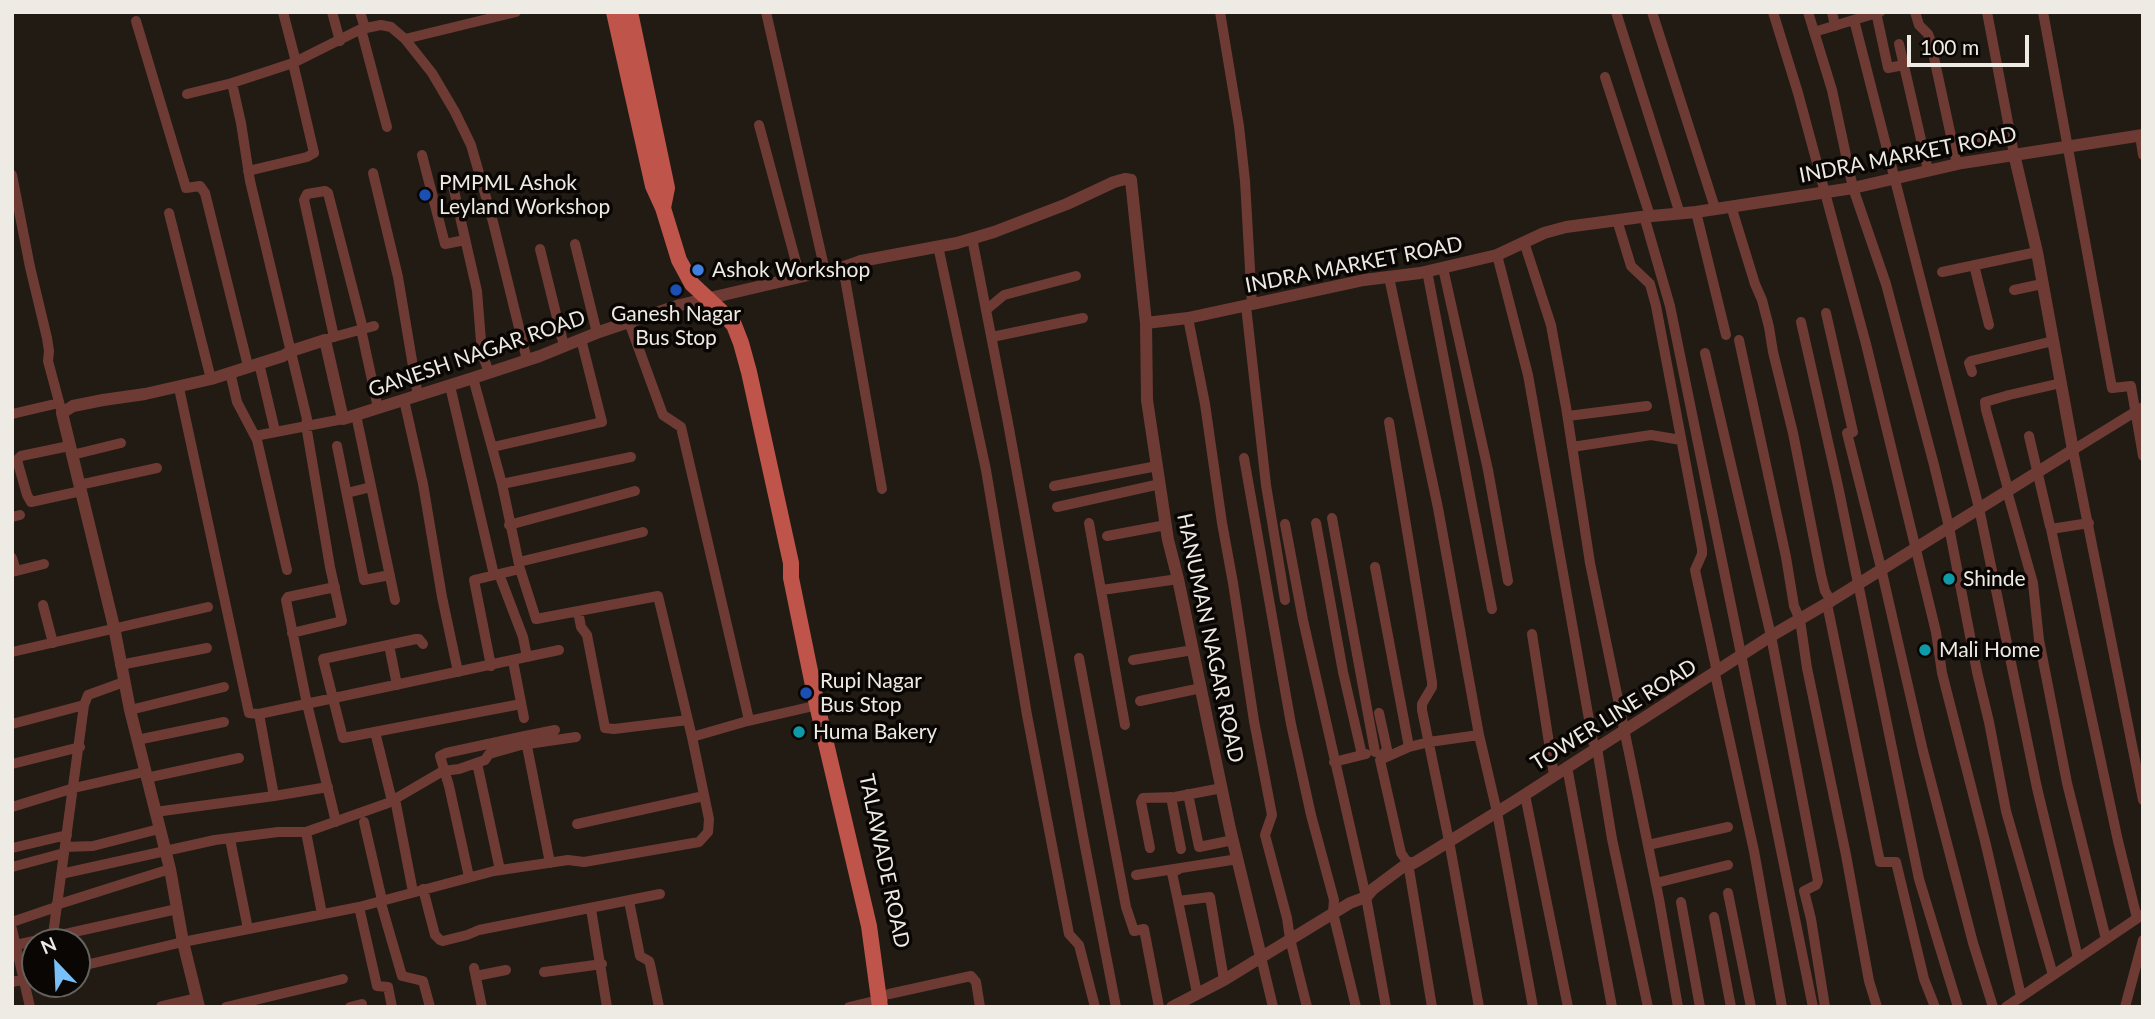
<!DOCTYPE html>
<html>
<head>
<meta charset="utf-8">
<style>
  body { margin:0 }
  #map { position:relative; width:2155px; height:1019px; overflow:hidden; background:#211b14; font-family:Lato,sans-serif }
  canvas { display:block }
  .frame { position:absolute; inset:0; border:14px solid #eeeae4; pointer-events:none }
  .north { position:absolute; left:21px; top:928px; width:70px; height:70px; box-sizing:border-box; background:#090604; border:2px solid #65615e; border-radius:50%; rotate:337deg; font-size:19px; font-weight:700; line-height:28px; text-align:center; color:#eeeae4 }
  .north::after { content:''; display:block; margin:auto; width:24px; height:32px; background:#79bff8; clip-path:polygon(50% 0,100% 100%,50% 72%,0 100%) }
  .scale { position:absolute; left:1907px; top:35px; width:122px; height:32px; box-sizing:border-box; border:4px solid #eeeae4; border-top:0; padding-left:9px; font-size:21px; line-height:24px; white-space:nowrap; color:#eeeae4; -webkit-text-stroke:5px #090604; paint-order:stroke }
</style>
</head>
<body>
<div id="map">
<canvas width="2155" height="1019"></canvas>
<div class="frame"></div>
<div class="north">N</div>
<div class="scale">100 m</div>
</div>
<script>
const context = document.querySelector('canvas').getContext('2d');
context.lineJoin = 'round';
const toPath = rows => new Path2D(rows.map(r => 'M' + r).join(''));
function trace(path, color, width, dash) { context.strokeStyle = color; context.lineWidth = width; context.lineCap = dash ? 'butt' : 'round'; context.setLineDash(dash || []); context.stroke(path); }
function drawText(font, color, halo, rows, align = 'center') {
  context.font = font + ' Lato,sans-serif'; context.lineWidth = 7; context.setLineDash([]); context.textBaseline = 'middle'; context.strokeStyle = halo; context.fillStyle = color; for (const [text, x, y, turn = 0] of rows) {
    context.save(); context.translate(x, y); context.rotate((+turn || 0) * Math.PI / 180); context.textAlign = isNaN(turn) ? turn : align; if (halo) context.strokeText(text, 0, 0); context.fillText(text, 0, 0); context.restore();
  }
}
trace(toPath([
  [283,12,296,62],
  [332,12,340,41],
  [360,12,365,28],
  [766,12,825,271],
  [1220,12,1239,126,1245,181,1252,304],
  [1616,12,1680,214],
  [1652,12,1715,208],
  [1773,12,1798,93,1866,344,1936,632,1942,673,1985,841,2021,996],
  [1808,12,1832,90,1853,188,1886,284,1934,465,1949,527,1977,672,1989,722,2006,811,2053,975],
  [1832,12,1835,26],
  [1876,12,1888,68,1904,65],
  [1915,12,1919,25,1928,34,1930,39,1957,164],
  [1987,12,2014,154],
  [2043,12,2112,388,2131,386,2143,456],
  [1854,20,1979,508,2037,788,2078,958],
  [136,21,186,188,200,186,205,193,248,366],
  [361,29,387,127],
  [1814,32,1880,12],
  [405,39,432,73,455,112,471,145,493,222,527,360],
  [1899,44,1928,170],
  [1605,77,1650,216],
  [232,83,241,123,250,181,307,419,306,425,330,567,342,621,292,633],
  [187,94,232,83,293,63,361,29,381,25,391,27,405,39,516,12],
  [759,125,800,277],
  [2140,135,2143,155],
  [1952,142,2010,131],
  [422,155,445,244,465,240],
  [248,171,307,157,314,153,293,63],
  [373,173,398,277,418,396],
  [12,175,30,267,47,338,49,351,48,361,62,413],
  [453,186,477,291,482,354,489,372],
  [1731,206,1755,284,1762,300,1769,327,1773,352,1793,433,1821,575,1825,591,1831,601],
  [1696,212,1726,335],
  [169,213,211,379],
  [1644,216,1670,306,1813,1007],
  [1617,220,1631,266,1650,284,1656,306,1702,549,1702,554,1695,570,1717,672],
  [972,238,1008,423,1083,836,1116,1007],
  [1524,242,1551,325,1566,407,1590,563,1659,899,1678,1007],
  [575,244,597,333],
  [938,246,986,470,1027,715,1069,934,1079,945,1095,1007],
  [540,249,564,346],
  [1497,255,1528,375,1593,742,1597,748,1612,839,1648,1007],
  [1974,265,1989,325],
  [843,267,882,489],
  [1443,268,1488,470,1508,581],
  [1427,271,1492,609],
  [1942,272,2037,252],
  [1389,277,1438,508,1479,735,1497,812,1533,1007],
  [2014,290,2042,284],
  [1246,306,1266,485,1285,600],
  [986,310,1004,295,1076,276],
  [1826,313,1853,432,1847,433,1881,568,1923,751,1973,943,1993,1007],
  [1188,318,1205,404,1222,523,1233,583,1254,721,1272,815,1265,835,1287,918,1290,939,1307,1007],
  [629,322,663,415,681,427,749,720],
  [1801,322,1838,486,1919,879,1958,1007],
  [361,329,378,408],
  [334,337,304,200,307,194,325,191,328,193,363,329],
  [992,337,1083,318],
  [330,338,374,326],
  [1739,340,1786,557,1794,606,1800,620,1807,668,1846,855,1869,981,1877,1007],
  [1705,353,1771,636,1818,881,1816,885,1804,891,1811,919,1825,1007],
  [259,363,275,431],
  [230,372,237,402,257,440,287,570],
  [1972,372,1969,363,1971,361,2053,341],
  [473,378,502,484,520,569,536,619,658,596,692,737],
  [450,386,494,575],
  [179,388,249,713,259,714,559,650],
  [404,400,423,484,442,597,458,672],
  [2143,407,2073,450,2143,800],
  [12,414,59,403],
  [356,415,395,600],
  [1568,416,1647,406],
  [1389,422,1432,682,1432,687,1422,704,1422,710,1449,841,1479,1007],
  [255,436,343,419],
  [2029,436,2050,526],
  [69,446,21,456,17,460,27,495,31,502,81,491],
  [337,446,364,580,390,575],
  [493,447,602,422,581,339],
  [1572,447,1651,435,1681,440],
  [72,455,121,443],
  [1244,458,1291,724,1311,815,1334,900,1333,913,1356,1007],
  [502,484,631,457],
  [79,485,157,468],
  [1054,486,1157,466],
  [2008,489,1986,410,1985,402,2009,395,2061,383],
  [2007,491,2033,583,2039,640,2067,783,2106,939],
  [347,493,371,487],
  [1057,507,1160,484],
  [12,517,20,515],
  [1332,518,1375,752],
  [1089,523,1125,725],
  [1316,523,1343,672,1362,755],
  [2089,523,2051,529,2118,841,2137,918],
  [1285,524,1303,620,1366,897,1386,1007],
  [509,525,635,491],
  [1107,536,1166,525],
  [12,558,16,571],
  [519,562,643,532],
  [1375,567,1409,747],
  [12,572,44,564],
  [499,574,523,637,527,657],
  [335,587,288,597,286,600,307,704,336,822],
  [1102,590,1178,579],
  [1827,604,1880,862,1896,862,1924,979,1935,1007],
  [43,605,53,643],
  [578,611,581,627,587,635,605,728,614,729,688,720],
  [1532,634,1554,775],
  [423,644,419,639,416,639,323,659,343,738,521,704],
  [389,645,397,685],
  [12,652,208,607],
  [1079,658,1126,907,1134,931,1144,929,1159,1007],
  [1133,660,1193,650],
  [513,661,524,718],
  [120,665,207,648],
  [491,666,474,580,520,569],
  [1715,674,1754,851,1782,1007],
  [1140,701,1201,688],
  [130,710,224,687],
  [1379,713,1387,749,1380,760,1409,747,1429,742,1479,735],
  [259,714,274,796],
  [12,724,84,705],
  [375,732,392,801],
  [525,736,555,730],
  [137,740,224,722],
  [1380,760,1401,853,1408,863,1432,1007],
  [1334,762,1366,754],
  [477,763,500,870],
  [12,764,80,747],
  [1567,767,1612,1007],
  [146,778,239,758],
  [1188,794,1199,847,1233,840],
  [1525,795,1568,1007],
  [1171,797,1181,849],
  [395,799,413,892],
  [12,807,74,788,144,772],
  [155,812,274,796,328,787],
  [364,822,382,900],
  [577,824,704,796],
  [306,832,322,914],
  [230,839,248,929],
  [1648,845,1728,827],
  [65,847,93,846,159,829],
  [12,848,67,835],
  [1150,848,1141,802,1143,798,1175,797,1222,788],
  [12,867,64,853],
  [61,874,215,840,278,832,306,832,388,803,443,771,459,769,485,760,489,754,521,745,576,737],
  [1136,875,1238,859],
  [469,877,449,786,440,756,446,753,525,736,550,863],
  [1656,883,1728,865],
  [423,889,435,935,440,940,443,941,467,935,479,930,660,894],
  [1728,893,1751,1007],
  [380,900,402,976,423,981,430,1007],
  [629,901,640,956,649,961,650,964,659,1007],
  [1178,901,1172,873,1179,869],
  [1681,902,1700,1007],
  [56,905,170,869],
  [359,907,377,986,388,987,392,1007],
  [591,909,607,1007],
  [1714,917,1731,1007],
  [12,922,56,907],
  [12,929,30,1007],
  [52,942,84,705,88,695,124,682],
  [16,945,177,909],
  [1261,957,1273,1007],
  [77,967,183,942,359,907,494,871,568,860,584,862,699,842,708,832,709,819,692,737,744,722,827,703],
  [474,968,482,1007],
  [544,972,602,964],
  [476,976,506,970],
  [12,982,35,977],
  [1197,993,1178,901,1210,897,1224,980],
  [889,994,971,976,976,982,980,1007],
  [226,1007,343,979],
  [350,1007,362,1004],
  [849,1007,883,999],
  [2006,1007,2142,915],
  [2125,1007,2143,940]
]), '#6e3b34', 10);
trace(toPath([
  [1146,323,1188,318,1364,280,1420,273,1497,255,1544,233,1566,227,1641,217,1696,212,1853,188,1962,163,2143,135],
  [162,1007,197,999],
  [199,1007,183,942,170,869,130,710,114,627,62,413,73,406,103,400,145,394,211,379,283,356,291,351,325,340,343,419,473,378,540,356,599,332,680,305,847,266,861,261,957,243,994,232,1067,204,1114,182,1125,179,1131,180,1146,323,1147,400,1168,540,1178,579,1230,829,1261,957],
  [1172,1007,1224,980,1350,903,1366,897,1373,889,1408,863,1414,863,1515,801,1771,636,1831,601,2073,450,2037,252,2014,154]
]), '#6e3b34', 12);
trace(toPath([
  [614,12,653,186,663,208,679,260,692,284,723,313,734,325,741,343,749,372,791,563,791,578,817,705,869,926,880,1007],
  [630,12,667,188,663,208]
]), '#be544a', 16);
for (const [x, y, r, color] of [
  [425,195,7,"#1a4fb4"],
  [698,270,7,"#3f7fe0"],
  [676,290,7,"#1a4fb4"],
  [1949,579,7,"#0f9aa8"],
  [1925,650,7,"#0f9aa8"],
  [806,693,7,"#1a4fb4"],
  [799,732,7,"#0f9aa8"]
]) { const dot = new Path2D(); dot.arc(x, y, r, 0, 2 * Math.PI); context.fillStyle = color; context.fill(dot); trace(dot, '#090604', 2.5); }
drawText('21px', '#eeeae4', '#090604', [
  ["INDRA MARKET ROAD",1908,155,-11],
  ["INDRA MARKET ROAD",1354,265,-11],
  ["GANESH NAGAR ROAD",477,354,-19],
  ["HANUMAN NAGAR ROAD",1210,638,78],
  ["TOWER LINE ROAD",1614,715,-32],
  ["TALAWADE ROAD",884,861,78]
]);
drawText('21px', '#eeeae4', '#090604', [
  ["PMPML Ashok",439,183],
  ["Leyland Workshop",439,207],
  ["Ashok Workshop",712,270],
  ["Ganesh Nagar",676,314,"center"],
  ["Bus Stop",676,338,"center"],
  ["Shinde",1963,579],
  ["Mali Home",1939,650],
  ["Rupi Nagar",820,681],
  ["Bus Stop",820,705],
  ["Huma Bakery",813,732]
], 'left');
</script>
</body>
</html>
